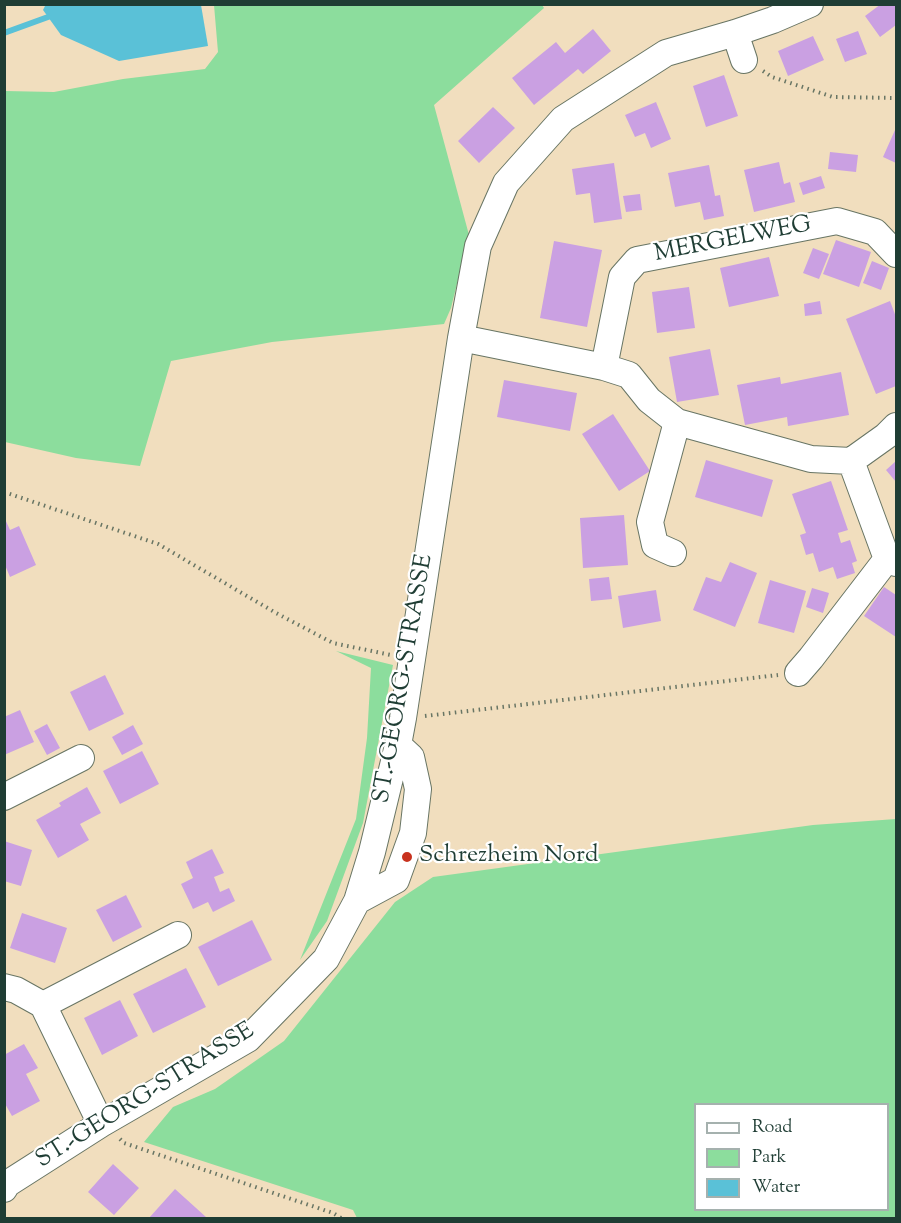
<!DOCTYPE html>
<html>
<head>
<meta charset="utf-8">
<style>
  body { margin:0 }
  #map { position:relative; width:901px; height:1223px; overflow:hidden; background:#f1debe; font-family:"Sorts Mill Goudy",serif }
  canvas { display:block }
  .frame { position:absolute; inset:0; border:6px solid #1f3d34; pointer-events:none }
  .legend { position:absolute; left:694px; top:1103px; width:195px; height:108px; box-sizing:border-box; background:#fff; border:2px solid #a5b1ae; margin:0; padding:8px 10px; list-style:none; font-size:18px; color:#1f3d34 }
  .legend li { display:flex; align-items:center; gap:12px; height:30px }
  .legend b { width:30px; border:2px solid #a5b1ae }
</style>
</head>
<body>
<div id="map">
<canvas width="901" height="1223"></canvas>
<div class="frame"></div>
<ul class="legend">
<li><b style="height:8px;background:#fff"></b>Road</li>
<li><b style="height:16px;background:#8cdd9d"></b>Park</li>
<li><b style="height:16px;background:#5ac1d7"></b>Water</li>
</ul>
</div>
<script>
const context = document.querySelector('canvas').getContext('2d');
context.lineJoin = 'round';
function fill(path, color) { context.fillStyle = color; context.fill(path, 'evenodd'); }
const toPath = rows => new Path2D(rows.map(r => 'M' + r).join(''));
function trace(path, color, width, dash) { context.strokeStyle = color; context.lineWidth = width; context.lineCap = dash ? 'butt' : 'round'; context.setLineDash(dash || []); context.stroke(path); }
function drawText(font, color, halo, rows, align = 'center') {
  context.font = font + ' "Sorts Mill Goudy",serif'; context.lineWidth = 4.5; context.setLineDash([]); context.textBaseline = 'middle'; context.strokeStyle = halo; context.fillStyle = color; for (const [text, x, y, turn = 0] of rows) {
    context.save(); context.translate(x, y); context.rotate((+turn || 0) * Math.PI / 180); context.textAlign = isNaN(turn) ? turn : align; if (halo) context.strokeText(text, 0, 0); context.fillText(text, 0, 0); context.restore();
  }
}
fill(toPath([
  [214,5,542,5,544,8,434,105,469,235,451,308,444,324,272,342,171,361,140,466,76,458,5,442,5,91,54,92,123,79,205,69,218,52],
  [336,651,393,665,363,823,327,921,300,960,356,819,367,738,371,668],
  [896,819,896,1218,357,1218,353,1210,144,1142,173,1107,215,1089,284,1041,395,902,433,877,813,825],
  [696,1104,888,1104,888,1210,696,1210]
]), '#8cdd9d');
fill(toPath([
  [46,4,201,5,208,46,119,61,61,35,43,10]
]), '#5ac1d7');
trace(toPath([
  [4,33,48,17]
]), '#5ac1d7', 6);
fill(toPath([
  [881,4,894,4,896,7,896,25,880,37,865,16],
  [593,29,611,51,583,74,578,69,534,105,512,78,556,42,565,53],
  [858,31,867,54,845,62,836,39],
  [813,36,824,60,788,76,778,51],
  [724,75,738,116,706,127,693,86],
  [656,102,671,139,651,148,645,133,635,137,625,115],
  [493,107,515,128,479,163,458,141],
  [895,130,896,131,896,163,883,157],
  [830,152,858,155,856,172,828,169],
  [779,162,784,184,790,182,795,202,754,212,744,170],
  [614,163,622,219,594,223,590,193,576,195,572,169],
  [709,165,715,196,720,195,724,216,704,220,700,202,675,207,668,173],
  [821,176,825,188,803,195,799,183],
  [640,194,642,210,626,212,623,196],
  [836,240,871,252,859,287,823,274],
  [554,241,602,250,587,327,540,318],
  [813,248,829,254,819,279,803,273],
  [769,257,779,296,729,307,720,268],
  [872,261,889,268,881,290,863,283],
  [689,287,695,328,657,333,652,292],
  [820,301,822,314,805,316,804,304],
  [890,301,896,317,896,386,876,394,846,319],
  [710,349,719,395,677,402,669,357],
  [841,372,849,415,788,426,787,417,745,425,737,385,780,377,781,384],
  [504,380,577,393,570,431,497,417],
  [613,414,650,471,619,491,582,434],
  [706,460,773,480,762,517,695,497],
  [896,461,896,482,886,470],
  [831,481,848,530,838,533,841,543,850,540,857,561,852,563,855,573,837,579,833,567,819,572,813,553,806,555,800,535,806,533,792,494],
  [624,515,628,565,583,568,580,518],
  [5,519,10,530,19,526,36,565,10,577,5,565],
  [730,562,757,573,735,627,693,610,706,577,721,582],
  [609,577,612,599,591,601,589,579],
  [770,580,806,591,794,633,758,623],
  [884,587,896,595,896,637,864,616],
  [812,588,829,593,823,613,806,607],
  [656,590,661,621,623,628,618,596],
  [105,675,124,714,89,731,70,692],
  [20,710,34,742,4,755,4,717],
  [47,724,60,748,47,755,34,731],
  [133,725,143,744,122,755,112,737],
  [142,751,159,784,120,804,103,771],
  [87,787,101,813,80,824,89,840,58,858,36,820,61,806,59,803],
  [4,841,32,850,21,886,4,881],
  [212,849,224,873,214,877,220,892,229,888,235,901,213,912,208,902,193,909,181,884,193,878,186,862],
  [126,895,142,927,113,942,96,910],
  [22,913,67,928,55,963,10,948],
  [252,920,272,960,218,986,198,947],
  [186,968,206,1007,153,1033,133,994],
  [120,1000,138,1036,102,1055,84,1018],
  [24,1044,38,1068,26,1074,40,1101,12,1116,4,1102,4,1055],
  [113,1164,139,1188,114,1215,88,1192],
  [175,1189,206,1217,205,1218,149,1218]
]), '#caa0e2');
const minor = toPath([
  [735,33,744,60],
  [461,338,604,367,629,375,649,400,677,422,811,459,851,461,886,436,896,426],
  [604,367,622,277,637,260,837,221,875,232,896,254],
  [851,461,887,559,896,563],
  [673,553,655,545,650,522,677,422],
  [798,673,811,658,887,559],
  [4,797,81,758],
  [357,901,396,880,413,833,418,789,411,757,398,745],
  [4,987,16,990,43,1005,101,1124],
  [43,1005,178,935],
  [4,1189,7,1184,101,1124,248,1039,326,959,357,901,372,852,398,745,403,718,461,338,478,246,506,183,563,119,666,53,735,33,773,20,810,4]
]);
trace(minor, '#687564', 28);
trace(toPath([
  [763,71,772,77,833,97,896,98],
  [4,492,158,544,276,613,333,643,391,655],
  [425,716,778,675],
  [120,1139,124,1143,333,1213,341,1218]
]), '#687564', 4, [1.5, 4.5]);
trace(minor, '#fff', 26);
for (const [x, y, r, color] of [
  [407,857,6,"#c8321e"]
]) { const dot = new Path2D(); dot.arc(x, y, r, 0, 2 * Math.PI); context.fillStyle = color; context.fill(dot); trace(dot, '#fff', 2); }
drawText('24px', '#1f3d34', '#fff', [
  ["MERGELWEG",733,241,-11],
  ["ST.-GEORG-STRASSE",405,679,-80],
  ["ST.-GEORG-STRASSE",146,1097,-32]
]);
drawText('24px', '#1f3d34', '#fff', [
  ["Schrezheim Nord",419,857]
], 'left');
</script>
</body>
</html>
